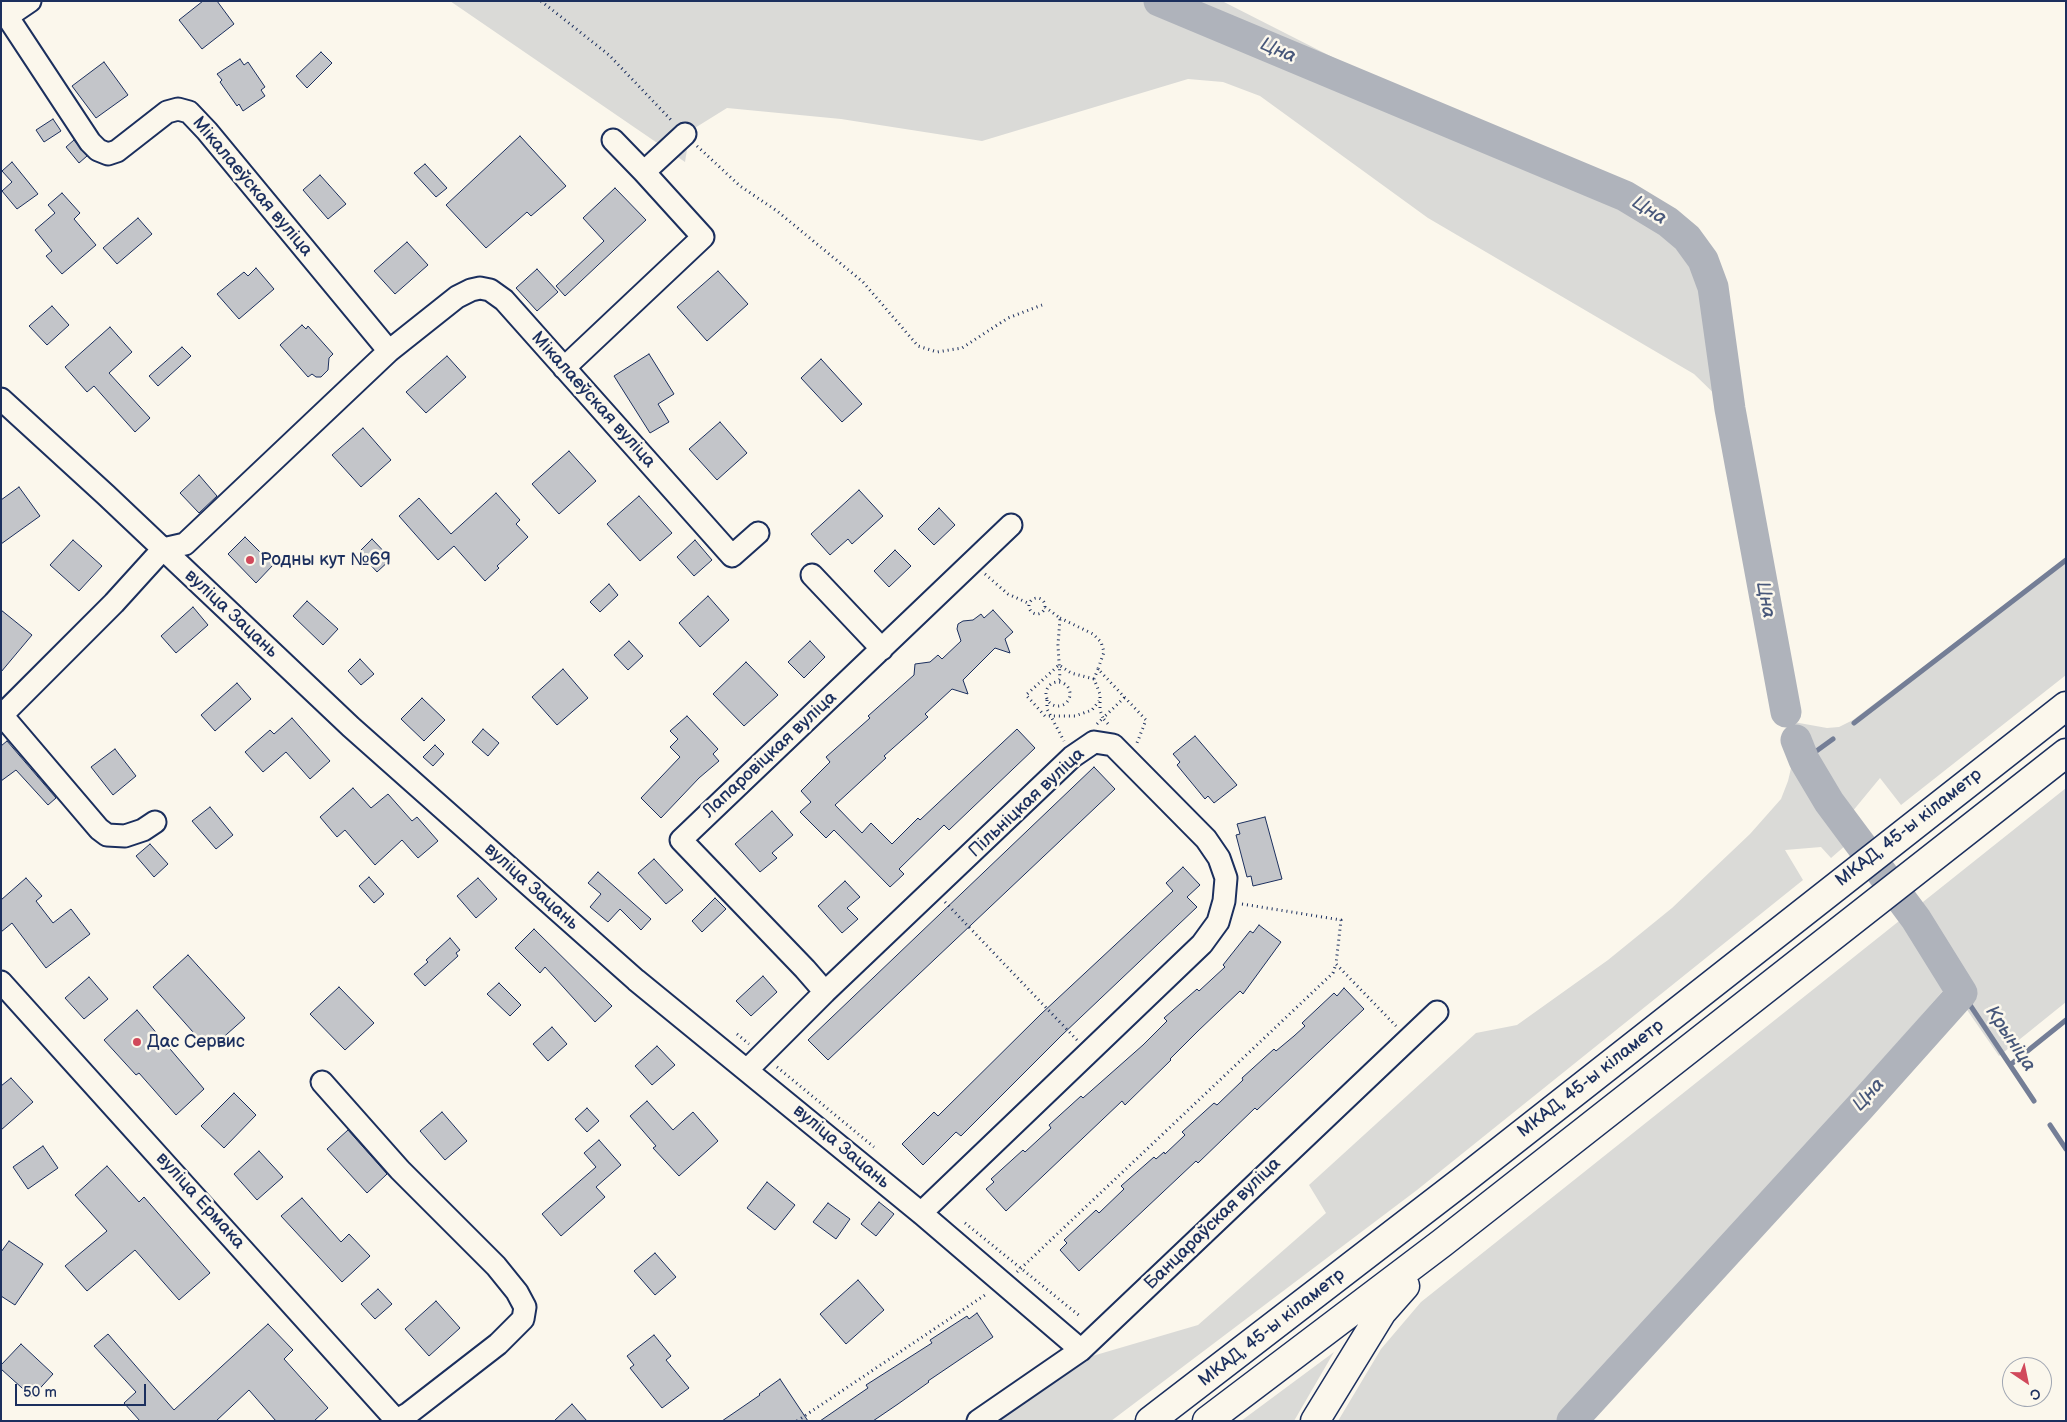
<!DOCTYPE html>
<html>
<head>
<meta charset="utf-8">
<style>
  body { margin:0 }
  #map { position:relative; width:2067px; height:1422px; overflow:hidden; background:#fbf7ec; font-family:"Balsamiq Sans",sans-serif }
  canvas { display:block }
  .frame { position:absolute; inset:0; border:2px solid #1b2f5e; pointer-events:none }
  .north { position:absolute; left:2002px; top:1357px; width:50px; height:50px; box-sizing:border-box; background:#fbf7ec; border:1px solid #a1a7b3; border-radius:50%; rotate:146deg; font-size:14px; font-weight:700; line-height:20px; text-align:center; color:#1b2f5e }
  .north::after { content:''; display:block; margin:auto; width:18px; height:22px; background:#d1495b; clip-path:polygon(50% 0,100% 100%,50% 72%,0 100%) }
  .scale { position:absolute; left:15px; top:1384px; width:131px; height:22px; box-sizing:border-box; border:2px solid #1b2f5e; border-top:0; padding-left:6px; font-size:15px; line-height:18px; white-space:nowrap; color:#1b2f5e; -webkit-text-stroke:4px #fbf7ec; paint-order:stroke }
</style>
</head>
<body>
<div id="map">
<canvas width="2067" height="1422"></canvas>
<div class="frame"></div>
<div class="north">С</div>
<div class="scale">50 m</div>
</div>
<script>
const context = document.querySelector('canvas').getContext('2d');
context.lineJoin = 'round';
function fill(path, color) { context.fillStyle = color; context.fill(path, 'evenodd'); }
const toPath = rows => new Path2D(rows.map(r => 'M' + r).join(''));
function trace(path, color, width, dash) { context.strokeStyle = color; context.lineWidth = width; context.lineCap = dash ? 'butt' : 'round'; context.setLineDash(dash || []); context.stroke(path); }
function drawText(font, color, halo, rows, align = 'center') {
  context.font = font + ' "Balsamiq Sans",sans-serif'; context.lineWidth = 5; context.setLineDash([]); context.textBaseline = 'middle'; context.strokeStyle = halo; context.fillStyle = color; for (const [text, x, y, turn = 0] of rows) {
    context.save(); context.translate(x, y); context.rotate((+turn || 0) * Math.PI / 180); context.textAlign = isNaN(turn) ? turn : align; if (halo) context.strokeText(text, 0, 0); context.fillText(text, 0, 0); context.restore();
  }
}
fill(toPath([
  [450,1,1222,1,1407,95,1625,196,1668,222,1687,238,1703,260,1713,287,1730,409,1694,374,1428,218,1260,96,1223,82,1188,79,982,141,841,119,727,108,690,131,685,162],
  [2066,558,2066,675,1901,805,1880,778,1852,812,1854,838,1831,858,1821,847,1785,850,1803,880,1417,1190,1111,1421,994,1421,1089,1357,1198,1325,1326,1213,1309,1185,1476,1033,1517,1025,1608,960,1672,908,1750,834,1781,799,1788,781,1792,764,1788,721,1827,728,1839,727,1853,720],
  [2066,788,2066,1002,1999,1056,1949,984,1848,1099,1556,1421,1338,1421,1381,1349,1421,1302],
  [1334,1352,1294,1421,1241,1421]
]), '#dadad7');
trace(toPath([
  [1854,723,2066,560],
  [1804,760,1833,739],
  [1962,993,2034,1101],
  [2010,1065,2066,1020],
  [2050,1125,2066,1149]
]), '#747e96', 5);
trace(toPath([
  [1159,1,1625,196,1668,222,1687,238,1703,260,1713,287,1730,409,1786,712],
  [1572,1421,1860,1107,1962,993,1916,919,1829,802,1804,760,1796,740]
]), '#afb3bb', 31);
const building = toPath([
  [203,1,217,1,234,24,202,49,179,20,203,1],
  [321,52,332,63,307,88,296,76,321,52],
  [240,59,244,65,248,62,265,87,261,90,265,96,243,111,239,104,237,106,220,82,222,80,217,74,240,59],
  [104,62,128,95,96,118,72,86,104,62],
  [53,119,61,131,44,142,36,130,53,119],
  [520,136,566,186,531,216,527,212,486,248,446,205,520,136],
  [74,140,87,156,79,163,66,147,74,140],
  [12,162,38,194,17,209,2,191,12,182,2,171,12,162],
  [425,164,447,188,436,197,414,173,425,164],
  [320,175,346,204,328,219,303,190,320,175],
  [615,188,646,220,565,296,556,286,604,241,583,218,615,188],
  [62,193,80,213,74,219,96,245,62,274,46,256,52,251,35,230,55,213,48,205,62,193],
  [138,218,152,234,117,264,103,248,138,218],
  [407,242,428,265,395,294,374,271,407,242],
  [256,268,274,289,239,319,217,294,244,272,248,276,256,268],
  [537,269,558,292,537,311,516,288,537,269],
  [718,271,748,304,707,341,677,307,718,271],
  [52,306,69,325,47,345,29,326,52,306],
  [302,325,306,329,308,326,333,354,329,358,328,370,321,377,316,377,312,374,308,377,280,345,302,325],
  [110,327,132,352,109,373,150,418,135,432,94,386,87,392,65,367,110,327],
  [182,347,191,356,158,386,149,376,182,347],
  [649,354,674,394,658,404,669,422,650,433,614,376,649,354],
  [447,356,466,377,426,413,406,392,447,356],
  [821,359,862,404,842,422,801,378,821,359],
  [720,422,747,453,717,480,689,449,720,422],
  [363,428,391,460,361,487,332,455,363,428],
  [569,451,596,481,559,514,532,484,569,451],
  [199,475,217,496,199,513,180,493,199,475],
  [19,487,40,516,1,544,1,500,19,487],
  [859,490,883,516,852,544,848,539,830,555,811,534,859,490],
  [496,493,520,520,516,524,528,537,497,566,499,568,485,581,454,546,438,560,399,516,419,498,451,534,496,493],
  [639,496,672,533,640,561,607,524,639,496],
  [939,508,955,525,934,545,918,529,939,508],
  [245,537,273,565,256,583,228,554,245,537],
  [372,539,391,559,377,572,359,552,372,539],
  [73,540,102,566,79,591,50,565,73,540],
  [695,540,712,560,694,576,677,557,695,540],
  [895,550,911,566,889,587,874,571,895,550],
  [609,584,618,595,600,612,590,602,609,584],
  [708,596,729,620,700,647,679,623,708,596],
  [307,601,338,629,323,645,293,616,307,601],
  [193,607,208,625,176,653,161,636,193,607],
  [1,610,32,635,1,672,1,610],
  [993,610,1013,632,1005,639,1010,653,995,648,963,680,968,694,952,689,925,714,928,717,884,756,886,758,835,805,862,833,871,823,892,844,918,818,920,820,1017,729,1035,748,949,830,944,825,899,869,904,874,890,887,834,830,826,838,800,812,811,802,801,791,830,762,826,757,870,718,868,716,914,675,915,664,930,662,938,655,942,659,961,641,957,629,958,624,963,621,973,620,981,614,984,618,993,610],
  [629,641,643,656,628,670,614,655,629,641],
  [810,641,825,657,804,678,788,662,810,641],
  [360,659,374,674,361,685,348,671,360,659],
  [746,662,778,695,744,726,713,694,746,662],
  [563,669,588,698,557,725,532,697,563,669],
  [237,683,251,699,215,731,201,715,237,683],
  [422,698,445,720,424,741,401,719,422,698],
  [687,716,718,749,713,754,719,761,699,778,661,818,641,798,680,757,670,747,678,739,670,731,687,716],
  [292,718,330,761,310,779,286,752,263,772,245,752,270,730,274,734,292,718],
  [483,729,499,743,488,756,472,742,483,729],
  [1195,736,1237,785,1214,803,1208,796,1205,799,1177,765,1180,762,1173,754,1195,736],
  [7,741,56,798,48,805,16,770,1,781,1,746,7,741],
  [435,745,444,754,433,766,423,757,435,745],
  [115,749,136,776,113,795,91,767,115,749],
  [1094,767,1115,789,828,1060,808,1040,1094,767],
  [353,788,371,808,388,794,412,821,417,817,438,841,418,858,402,840,375,865,345,830,337,837,320,817,353,788],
  [210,807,233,835,216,849,192,821,210,807],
  [772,811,793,835,772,853,777,858,760,872,735,844,772,811],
  [1265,817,1282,879,1253,886,1251,876,1247,877,1236,835,1240,834,1237,824,1265,817],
  [150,844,168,864,154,877,136,856,150,844],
  [654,859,683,890,666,904,638,873,654,859],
  [1183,867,1200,885,1187,897,1197,907,1062,1035,961,1136,956,1132,923,1165,902,1144,934,1112,938,1116,1041,1014,1173,891,1166,883,1183,867],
  [598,872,651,919,641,930,620,909,608,922,590,907,601,894,588,883,598,872],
  [369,877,384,894,374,903,359,886,369,877],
  [26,878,42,896,36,901,53,923,71,909,90,934,46,968,12,923,1,932,1,900,26,878],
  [478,878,497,899,476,918,457,896,478,878],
  [845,881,860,897,847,908,858,919,842,933,818,906,845,881],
  [715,898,726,909,702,932,692,921,715,898],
  [1259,925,1281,942,1243,994,1240,991,1198,1031,1170,1059,1171,1060,1125,1105,1122,1101,1006,1211,986,1189,994,1182,991,1179,1023,1150,1025,1152,1051,1128,1049,1125,1081,1096,1083,1098,1143,1045,1167,1021,1164,1018,1197,989,1199,991,1225,967,1223,965,1250,931,1253,933,1259,925],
  [534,929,612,1006,595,1022,545,967,540,973,515,948,534,929],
  [450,938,460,950,456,953,458,956,425,986,414,974,428,962,426,960,450,938],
  [188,955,245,1018,209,1050,153,987,188,955],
  [763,976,777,992,751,1016,736,1001,763,976],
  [89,977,108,999,84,1019,65,998,89,977],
  [499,983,521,1005,510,1016,487,994,499,983],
  [339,987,374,1023,345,1050,310,1014,339,987],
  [1344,988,1364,1009,1257,1110,1255,1108,1198,1163,1196,1161,1079,1271,1060,1250,1067,1243,1064,1240,1096,1210,1099,1213,1124,1189,1121,1186,1154,1157,1156,1159,1164,1152,1165,1154,1185,1135,1182,1132,1214,1103,1217,1105,1243,1080,1242,1078,1274,1049,1276,1051,1294,1036,1305,1026,1302,1023,1334,993,1337,996,1344,988],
  [137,1010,204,1089,176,1115,139,1073,136,1075,104,1040,137,1010],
  [552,1027,567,1044,548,1061,533,1044,552,1027],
  [657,1046,675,1065,652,1085,635,1066,657,1046],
  [11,1078,33,1102,1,1130,1,1086,11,1078],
  [234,1093,256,1115,224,1148,201,1126,234,1093],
  [647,1101,673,1130,693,1112,718,1141,679,1176,653,1148,656,1146,630,1116,647,1101],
  [587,1108,599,1121,587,1132,575,1119,587,1108],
  [442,1112,467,1141,445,1160,420,1131,442,1112],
  [348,1130,387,1174,367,1193,327,1149,348,1130],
  [599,1140,621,1165,596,1187,605,1197,561,1236,542,1214,596,1167,584,1153,599,1140],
  [43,1146,58,1168,28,1189,13,1167,43,1146],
  [259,1151,283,1177,257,1200,234,1174,259,1151],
  [107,1166,139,1202,144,1197,210,1273,179,1300,135,1250,87,1291,65,1266,107,1231,75,1195,107,1166],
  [767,1182,795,1205,775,1230,747,1208,767,1182],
  [302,1198,341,1242,349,1234,370,1256,342,1282,281,1216,302,1198],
  [879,1202,894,1214,876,1236,861,1224,879,1202],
  [828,1203,850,1219,836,1239,813,1222,828,1203],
  [9,1241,43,1264,15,1305,1,1296,1,1252,9,1241],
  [655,1253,676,1277,655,1295,634,1271,655,1253],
  [858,1280,884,1310,846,1344,820,1314,858,1280],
  [378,1289,392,1304,375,1319,361,1304,378,1289],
  [436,1301,460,1328,429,1356,405,1329,436,1301],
  [977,1313,993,1337,928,1381,929,1382,898,1404,873,1421,820,1421,868,1388,866,1385,932,1343,930,1340,967,1316,969,1319,977,1313],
  [268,1324,293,1350,284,1359,328,1408,314,1421,276,1421,249,1390,216,1421,140,1421,124,1403,136,1392,94,1346,108,1334,174,1410,268,1324],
  [654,1335,671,1356,666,1360,689,1388,662,1408,630,1368,634,1365,627,1356,654,1335],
  [21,1344,53,1374,32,1397,1,1369,1,1365,21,1344],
  [780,1379,808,1421,722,1421,760,1395,759,1394,780,1379],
  [572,1404,587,1421,554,1421,572,1404]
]);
fill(building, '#c3c5c9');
trace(building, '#1b2f5e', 1);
const minor = toPath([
  [1,7,90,142,98,150,108,154,117,151,167,112,178,109,189,112,207,131,389,351],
  [8,16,30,1],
  [613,140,644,172],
  [564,368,703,237,644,172,685,134],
  [1,399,106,495,351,727,636,980,921,1213,1081,1350],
  [163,549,185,544,389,351,457,297,471,290,480,288,490,290,504,300,732,556,758,533],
  [812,575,882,649],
  [1,714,99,829,107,835,125,836,143,830,155,822],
  [1,716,114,603,163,549],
  [1,982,397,1421],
  [825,992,805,969,681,840,1011,525],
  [747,1070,825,992,1072,757,1094,742,1113,745,1206,839,1219,858,1226,878,1224,901,1218,922,1202,944,921,1213],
  [322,1082,400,1170,496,1266,517,1292,525,1307,523,1319,498,1344,409,1413,395,1421],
  [978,1421,1081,1350,1437,1012]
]);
const highway = toPath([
  [1150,1421,1462,1181,2066,706],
  [1207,1421,1442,1243,2066,753],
  [1315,1421,1382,1312,1405,1286]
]);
trace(minor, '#1b2f5e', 25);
trace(highway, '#1b2f5e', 31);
trace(toPath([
  [541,1,609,55,673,122],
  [697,146,740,186,777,211,863,282,918,346,937,352,962,348,1008,318,1042,305],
  [985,574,1008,594,1030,604],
  '1029 606a8 8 0 1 1 16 0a8 8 0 1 1-16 0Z',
  [1045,607,1060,618,1058,645,1060,679,1057,682],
  [1060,618,1093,634,1101,642,1104,652,1098,669,1146,720,1137,743],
  [1098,669,1094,679,1100,694,1100,710,1103,718,1125,697],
  [1094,679,1071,673,1059,665,1026,695,1045,716,1075,716,1092,710,1099,701],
  '1046 694a12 12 0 1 1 24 0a12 12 0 1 1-24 0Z',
  [1047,700,1047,709,1064,741],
  [1097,724,1103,718,1109,725],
  [945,902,1077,1040],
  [1242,904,1341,920,1336,964,1396,1026],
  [737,1034,749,1044],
  [777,1067,874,1147],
  [965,1223,1081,1317],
  [1017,1272,1333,973,1336,964],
  [797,1421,988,1293]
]), '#1b2f5e', 3, [1, 4]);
trace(minor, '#fbf7ec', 21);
trace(highway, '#fbf7ec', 28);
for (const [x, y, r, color] of [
  [250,560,5,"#d1495b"],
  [137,1042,5,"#d1495b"]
]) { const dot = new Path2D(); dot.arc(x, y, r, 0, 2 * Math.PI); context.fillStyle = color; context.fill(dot); trace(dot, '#fbf7ec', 2); }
drawText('18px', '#1b2f5e', '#fbf7ec', [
  ["Мікалаеўская вуліца",252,187,50],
  ["Мікалаеўская вуліца",593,400,48],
  ["вуліца Зацань",231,614,43],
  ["Лапаровіцкая вуліца",770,755,-43],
  ["Пільніцкая вуліца",1027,803,-43],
  ["МКАД, 45-ы кіламетр",1909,828,-38],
  ["вуліца Зацань",531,887,42],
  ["МКАД, 45-ы кіламетр",1591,1079,-38],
  ["вуліца Зацань",841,1147,40],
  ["вуліца Ермака",200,1201,48],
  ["Банцараўская вуліца",1213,1224,-44],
  ["МКАД, 45-ы кіламетр",1272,1328,-38]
]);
drawText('18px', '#1b2f5e', '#fbf7ec', [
  ["Родны кут №69",260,560],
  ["Дас Сервис",147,1042]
], 'left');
drawText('italic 19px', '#47577a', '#fbf7ec', [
  ["Цна",1278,51,23],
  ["Цна",1649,211,32],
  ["Цна",1765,600,79],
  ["Крыніца",2010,1039,56],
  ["Цна",1869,1095,-48]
]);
</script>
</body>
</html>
